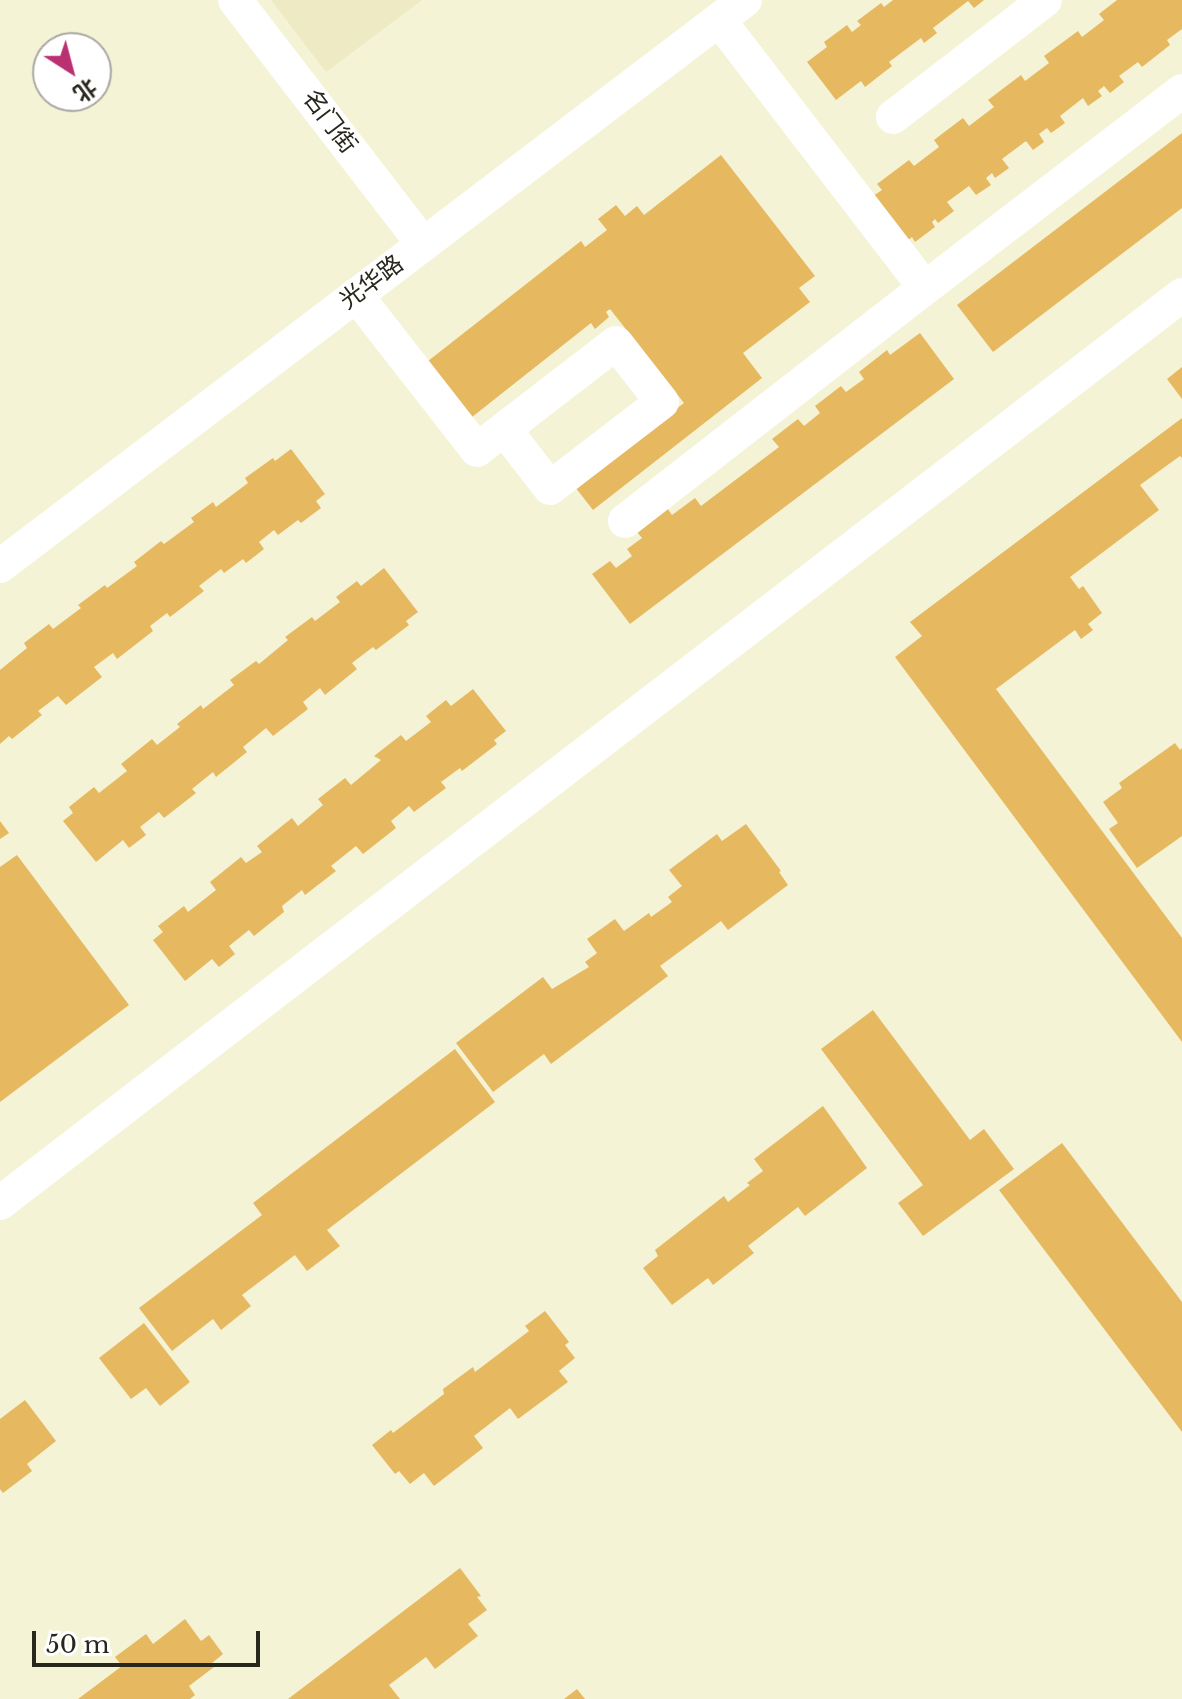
<!DOCTYPE html>
<html>
<head>
<meta charset="utf-8">
<style>
  body { margin:0 }
  #map { position:relative; width:1182px; height:1699px; overflow:hidden; background:#f5f3d5; font-family:"Libre Baskerville","Noto Sans SC",serif }
  canvas { display:block }
  .north { position:absolute; left:32px; top:32px; width:80px; height:80px; box-sizing:border-box; background:#fff; border:2px solid #a9a9a4; border-radius:50%; rotate:144deg; font-size:22px; font-weight:700; line-height:32px; text-align:center; color:#28271c }
  .north::after { content:''; display:block; margin:auto; width:28px; height:36px; background:#b93171; clip-path:polygon(50% 0,100% 100%,50% 72%,0 100%) }
  .scale { position:absolute; left:32px; top:1631px; width:228px; height:36px; box-sizing:border-box; border:4px solid #28271c; border-top:0; padding-left:10px; font-size:24px; line-height:28px; white-space:nowrap; color:#28271c; -webkit-text-stroke:6px #fff; paint-order:stroke }
</style>
</head>
<body>
<div id="map">
<canvas width="1182" height="1699"></canvas>
<div class="north">北</div>
<div class="scale">50 m</div>
</div>
<script>
const context = document.querySelector('canvas').getContext('2d');
context.lineJoin = 'round';
function fill(path, color) { context.fillStyle = color; context.fill(path, 'evenodd'); }
const toPath = rows => new Path2D(rows.map(r => 'M' + r).join(''));
function trace(path, color, width, dash) { context.strokeStyle = color; context.lineWidth = width; context.lineCap = dash ? 'butt' : 'round'; context.setLineDash(dash || []); context.stroke(path); }
function drawText(font, color, halo, rows, align = 'center') {
  context.font = font + ' "Libre Baskerville","Noto Sans SC",serif'; context.lineWidth = 6; context.setLineDash([]); context.textBaseline = 'middle'; context.strokeStyle = halo; context.fillStyle = color; for (const [text, x, y, turn = 0] of rows) {
    context.save(); context.translate(x, y); context.rotate((+turn || 0) * Math.PI / 180); context.textAlign = isNaN(turn) ? turn : align; if (halo) context.strokeText(text, 0, 0); context.fillText(text, 0, 0); context.restore();
  }
}
fill(toPath([
  [271,0,422,0,326,72]
]), '#edeac4');
fill(toPath([
  [893,0,984,0,974,8,968,1,933,28,937,33,924,43,921,38,889,62,892,66,865,87,861,81,836,100,807,62,827,47,824,42,847,25,852,32,861,25,857,21,881,3,884,7],
  [1117,0,1182,0,1182,29,1167,40,1170,45,1142,67,1138,62,1119,76,1124,82,1110,93,1104,86,1098,91,1102,96,1088,106,1083,98,1060,116,1065,123,1051,133,1047,128,1039,134,1044,142,1033,150,1026,141,1002,159,1009,168,995,178,992,173,986,178,991,185,976,195,969,186,947,202,954,211,938,223,935,219,932,222,935,227,915,242,912,237,901,246,867,200,882,190,877,184,909,160,914,166,939,147,934,140,963,118,969,126,994,107,988,100,1021,75,1025,81,1049,63,1044,56,1078,31,1082,37,1104,20,1099,14],
  [1182,133,1182,208,993,352,957,305],
  [721,155,815,276,799,288,810,302,743,353,762,378,593,510,575,487,684,403,610,309,606,312,609,317,595,329,591,323,467,421,423,365,581,241,585,247,607,230,598,219,616,205,625,216,637,206,644,215],
  [920,333,954,379,630,624,592,574,610,561,616,568,632,556,627,549,642,538,632,526,663,502,672,515,695,498,701,506,779,447,772,439,798,419,804,426,820,413,815,406,841,386,846,392,864,379,859,372,887,350,890,355],
  [1182,367,1182,399,1167,379],
  [1182,418,1182,458,1180,456,1140,485,1159,510,1070,577,1079,589,1083,586,1102,613,1088,624,1093,630,1081,639,1075,630,996,689,1182,938,1182,1042,895,657,922,636,910,622],
  [291,449,325,494,316,501,321,508,301,523,298,520,278,535,274,530,259,542,264,549,246,563,243,559,224,573,221,569,199,586,204,591,170,617,167,613,150,626,153,631,117,659,113,653,94,667,102,677,66,705,58,696,38,711,42,715,12,739,9,736,0,744,0,670,27,648,24,643,49,624,53,629,81,608,78,605,105,585,107,588,137,566,134,562,161,541,164,544,194,522,191,518,213,502,216,507,248,483,245,478,273,458,275,461],
  [384,568,418,612,406,621,409,625,376,650,373,647,352,663,357,669,325,695,320,688,303,702,308,709,273,736,266,728,243,747,247,752,216,777,213,772,192,789,196,793,164,818,159,812,140,827,146,835,129,848,123,840,96,862,63,821,73,813,69,807,94,787,99,793,127,771,121,764,152,739,157,745,180,727,177,724,201,705,203,709,234,685,230,680,256,661,259,664,288,640,285,637,312,617,315,621,340,602,336,597,357,581,361,586],
  [473,689,506,731,494,740,497,744,462,771,460,768,441,782,446,788,414,812,409,806,391,821,396,828,363,854,356,846,331,866,336,871,305,895,302,890,282,906,284,912,254,936,249,930,229,946,235,954,219,967,212,959,185,981,153,940,163,932,158,926,184,906,188,912,216,890,210,882,241,857,246,863,262,852,257,846,292,818,298,826,323,805,318,799,345,778,351,785,381,760,374,756,401,735,406,741,431,722,426,716,446,700,451,706],
  [1175,743,1180,750,1182,748,1182,836,1137,868,1109,829,1118,823,1103,802,1122,788,1119,783],
  [0,821,9,833,0,839],
  [746,824,781,871,779,872,788,885,728,930,721,921,660,966,668,976,551,1064,544,1054,493,1092,456,1043,543,977,552,989,589,967,585,962,597,953,587,939,615,919,624,931,649,913,651,917,672,902,668,897,682,886,669,870,717,834,722,841],
  [17,855,129,1005,0,1102,0,867],
  [873,1010,970,1140,984,1129,1014,1169,923,1236,898,1203,923,1185,821,1049],
  [455,1049,495,1102,327,1230,340,1246,307,1271,295,1255,242,1295,251,1306,221,1330,213,1319,172,1351,139,1308,262,1215,253,1203],
  [823,1106,867,1168,805,1216,798,1207,748,1246,754,1253,713,1285,708,1278,672,1305,643,1268,658,1256,655,1250,724,1196,728,1202,750,1185,747,1183,763,1171,754,1159],
  [1062,1143,1182,1302,1182,1432,999,1190],
  [545,1311,569,1342,565,1345,575,1358,559,1371,568,1382,518,1419,510,1408,474,1436,483,1448,434,1486,424,1473,410,1484,399,1471,395,1474,372,1445,391,1430,393,1433,444,1394,443,1389,473,1367,475,1372,529,1331,525,1326],
  [144,1323,190,1382,160,1406,146,1388,131,1399,99,1358],
  [25,1400,56,1441,27,1464,32,1471,3,1493,0,1489,0,1419],
  [460,1568,481,1596,477,1597,487,1610,468,1624,478,1636,435,1669,426,1657,389,1685,400,1699,288,1699],
  [185,1619,201,1641,209,1635,223,1654,212,1663,214,1667,189,1686,195,1695,190,1699,78,1699,122,1666,115,1657,146,1634,153,1644],
  [577,1689,585,1699,564,1699]
]), '#e6b860');
trace(toPath([
  [235,0,423,244],
  [719,20,925,288,1182,91],
  [893,117,1045,0],
  [356,295,477,450,616,343,662,402,550,488,505,430],
  [625,521,926,287],
  [0,566,745,0],
  [0,1203,1182,295]
]), '#fff', 34);
drawText('24px', '#28271c', '#fff', [
  ["名门街",329,122,53],
  ["光华路",372,283,-37]
]);
</script>
</body>
</html>
